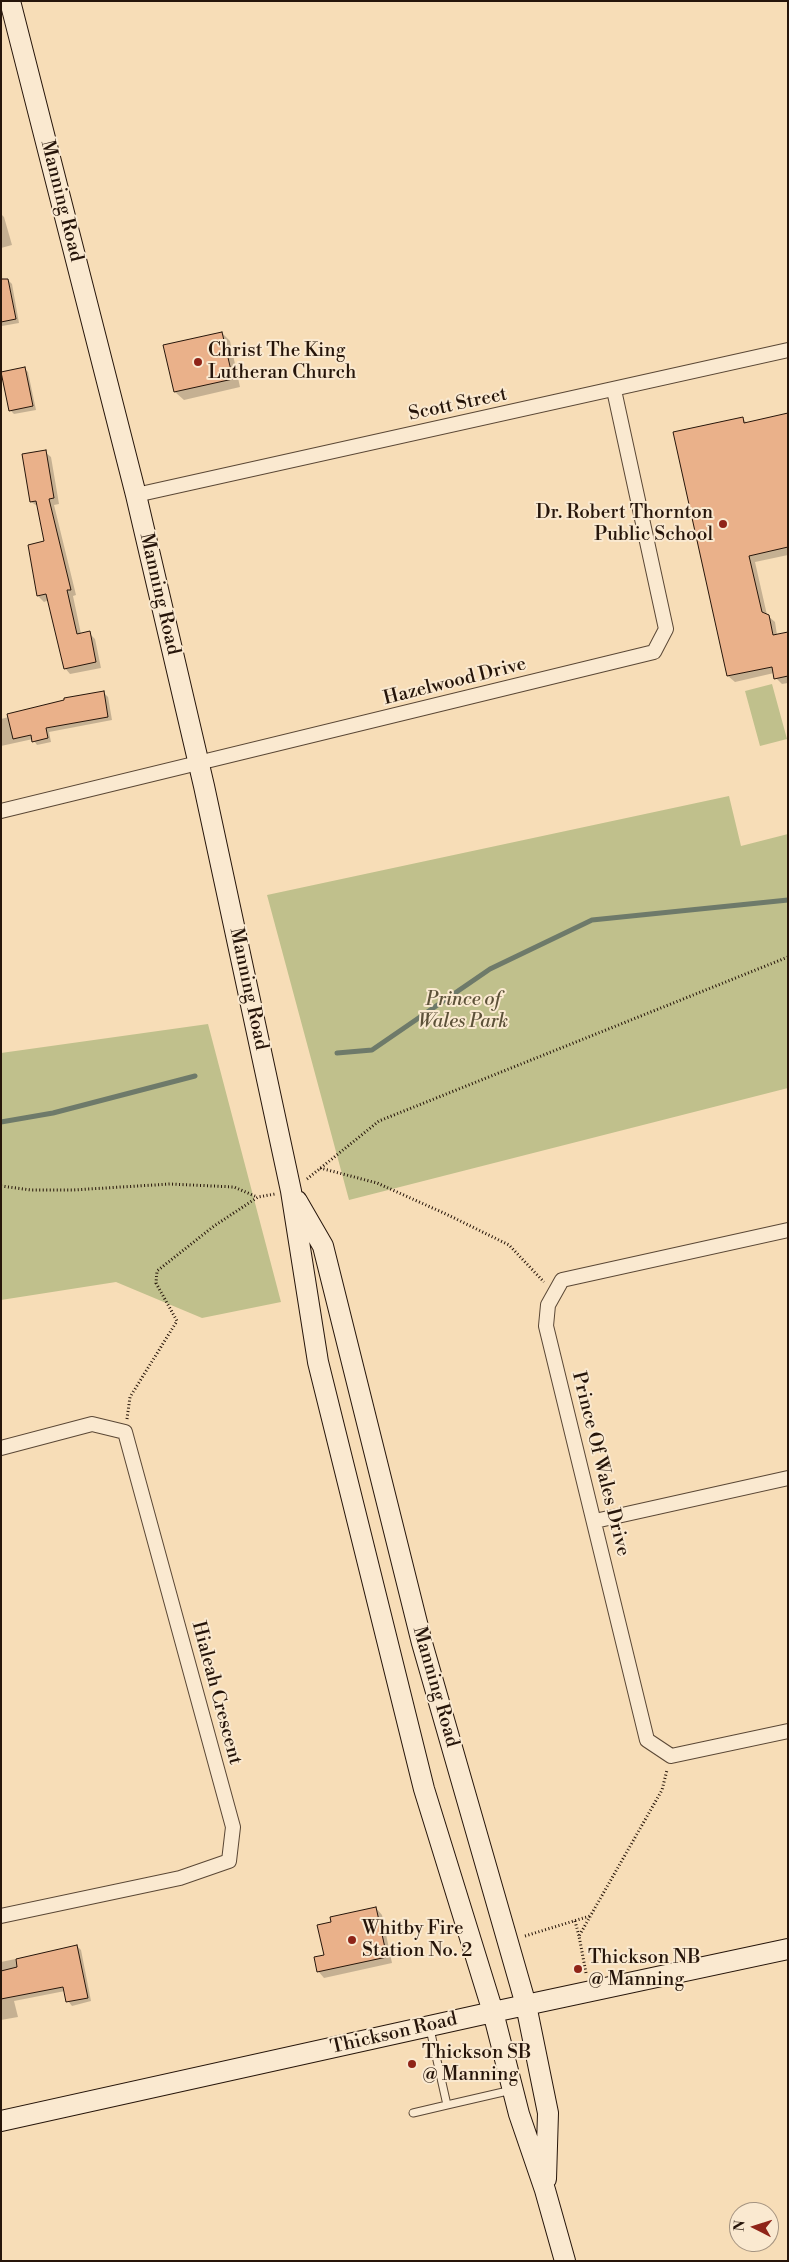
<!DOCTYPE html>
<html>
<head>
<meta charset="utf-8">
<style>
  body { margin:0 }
  #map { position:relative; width:789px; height:2262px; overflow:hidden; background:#f7ddb7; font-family:"Libre Bodoni",serif }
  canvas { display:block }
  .frame { position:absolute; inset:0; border:2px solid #26150a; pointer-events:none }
  .north { position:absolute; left:729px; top:2202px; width:50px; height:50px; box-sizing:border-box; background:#fae9d0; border:1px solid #a59481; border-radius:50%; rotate:275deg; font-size:14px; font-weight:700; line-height:20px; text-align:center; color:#26150a }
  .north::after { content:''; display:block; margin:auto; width:18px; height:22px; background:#8f2418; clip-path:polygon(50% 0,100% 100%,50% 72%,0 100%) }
</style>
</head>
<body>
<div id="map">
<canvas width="789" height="2262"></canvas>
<div class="frame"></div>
<div class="north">N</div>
</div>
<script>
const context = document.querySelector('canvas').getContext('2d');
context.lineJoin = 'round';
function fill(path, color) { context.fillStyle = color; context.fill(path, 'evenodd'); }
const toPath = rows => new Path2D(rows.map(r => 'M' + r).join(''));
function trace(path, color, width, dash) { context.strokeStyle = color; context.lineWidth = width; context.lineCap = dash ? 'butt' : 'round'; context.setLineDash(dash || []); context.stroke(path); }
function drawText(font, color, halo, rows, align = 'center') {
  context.font = font + ' "Libre Bodoni",serif'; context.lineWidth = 4; context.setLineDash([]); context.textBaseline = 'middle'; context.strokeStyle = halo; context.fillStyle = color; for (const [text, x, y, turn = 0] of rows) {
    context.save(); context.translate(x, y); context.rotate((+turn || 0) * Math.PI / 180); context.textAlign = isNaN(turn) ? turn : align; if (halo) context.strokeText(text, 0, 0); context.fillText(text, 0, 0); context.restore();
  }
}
fill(toPath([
  [772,684,787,739,760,746,745,691],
  [729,796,741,846,788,834,788,1088,349,1200,267,895],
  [208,1024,281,1302,202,1318,116,1282,1,1300,1,1053]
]), '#c0c08c');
fill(toPath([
  [1,214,4,217,12,245,1,248],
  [8,280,12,284,19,323,2,326,1,282],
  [222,333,230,341,240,387,184,400,175,392,165,346],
  [24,368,28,372,36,410,14,414,10,410],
  [788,414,788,555,755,562,767,615,775,622,777,635,788,634,788,683,782,684,776,678,774,673,735,682,728,676,674,433,742,418,747,423],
  [45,452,51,457,59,504,54,505,76,595,73,596,81,634,89,633,95,639,101,668,70,674,65,668,49,600,44,602,38,596,45,542,39,507,31,502],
  [104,693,108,697,112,720,49,732,51,742,37,745,33,739,1,746,1,719],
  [376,1908,382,1915,392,1963,324,1978,318,1971,325,1956],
  [77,1946,81,1950,91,2001,72,2006,68,2001,65,1991,14,2001,18,2017,1,2020,1,1962]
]), '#0003');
trace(toPath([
  [337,1053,372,1050,490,969,592,920,788,900],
  [1,1122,53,1113,195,1076]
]), '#6e7a6a', 5);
const building = toPath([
  [1,279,8,279,16,319,1,322,1,279],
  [222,332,233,379,174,392,163,345,222,332],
  [25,367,33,406,9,411,1,372,25,367],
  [788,413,788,547,749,556,762,612,769,615,773,635,788,632,788,676,774,679,772,667,727,676,673,432,743,417,744,423,788,413],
  [46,450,54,498,49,499,71,590,67,590,77,634,90,631,96,662,64,669,46,594,37,596,28,545,44,541,36,501,30,502,22,454,46,450],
  [104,691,108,717,46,728,48,738,32,742,31,735,13,739,7,714,64,700,64,698,104,691],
  [376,1907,387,1957,317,1972,314,1957,324,1955,317,1925,331,1922,330,1917,376,1907],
  [77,1945,88,1998,66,2002,63,1987,1,1999,1,1971,17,1967,16,1959,77,1945]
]);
fill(building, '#eab18a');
trace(building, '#26150a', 1);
const lane = toPath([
  [430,2029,447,2105,512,2090],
  [413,2113,447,2105]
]);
const street = toPath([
  [136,495,788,350],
  [1,811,654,652,666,629,614,390],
  [788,1230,562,1280,548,1305,546,1326,647,1740,671,1756,788,1731],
  [1,1448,92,1424,125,1432,233,1827,229,1861,180,1878,1,1916],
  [595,1521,788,1478]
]);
const secondary = toPath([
  [10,1,136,495,204,786,291,1191,318,1362,424,1789,493,2012,519,2114,545,2190,565,2261],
  [297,1201,323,1246,422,1643,526,2005,548,2113,546,2179],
  [1,2121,493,2012,788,1949]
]);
trace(lane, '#5a4735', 9);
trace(street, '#5a4735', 16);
trace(secondary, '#26150a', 22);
trace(toPath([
  [320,1168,377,1183,446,1214,509,1245,544,1282],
  [307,1179,379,1121,788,957],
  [1,1186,31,1190,73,1190,170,1184,234,1187,257,1197],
  [127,1419,130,1397,177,1321,156,1283,157,1271,214,1226,258,1197,275,1194],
  [575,1921,579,1936],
  [525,1936,590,1916],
  [586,1973,579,1936,662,1790,667,1770]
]), '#26150a', 3, [1, 2.5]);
trace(lane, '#fae9d0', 7);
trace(street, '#fae9d0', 14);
trace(secondary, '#fae9d0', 20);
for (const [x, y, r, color] of [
  [198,362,5,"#8f2418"],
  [723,524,5,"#8f2418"],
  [352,1940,5,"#8f2418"],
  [578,1969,5,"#8f2418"],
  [412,2064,5,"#8f2418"]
]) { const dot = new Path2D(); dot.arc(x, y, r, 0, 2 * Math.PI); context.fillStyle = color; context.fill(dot); trace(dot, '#fae9d0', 2); }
drawText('19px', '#26150a', '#fae9d0', [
  ["Manning Road",61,201,76],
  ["Scott Street",458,405,-12],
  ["Manning Road",159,594,77],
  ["Hazelwood Drive",455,682,-14],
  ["Manning Road",248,989,78],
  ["Prince Of Wales Drive",600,1464,76],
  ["Manning Road",435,1687,74],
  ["Hialeah Crescent",216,1693,75],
  ["Thickson Road",394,2034,-13]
]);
drawText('19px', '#26150a', '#fae9d0', [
  ["Christ The King",208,351],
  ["Lutheran Church",208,373],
  ["Dr. Robert Thornton",713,513,"right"],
  ["Public School",713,535,"right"],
  ["Whitby Fire",362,1929],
  ["Station No. 2",362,1951],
  ["Thickson NB",588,1958],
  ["@ Manning",588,1980],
  ["Thickson SB",422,2053],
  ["@ Manning",422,2075]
], 'left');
drawText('italic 19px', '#5c5138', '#fae9d0', [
  ["Prince of",463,1000],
  ["Wales Park",463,1022]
]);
</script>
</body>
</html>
